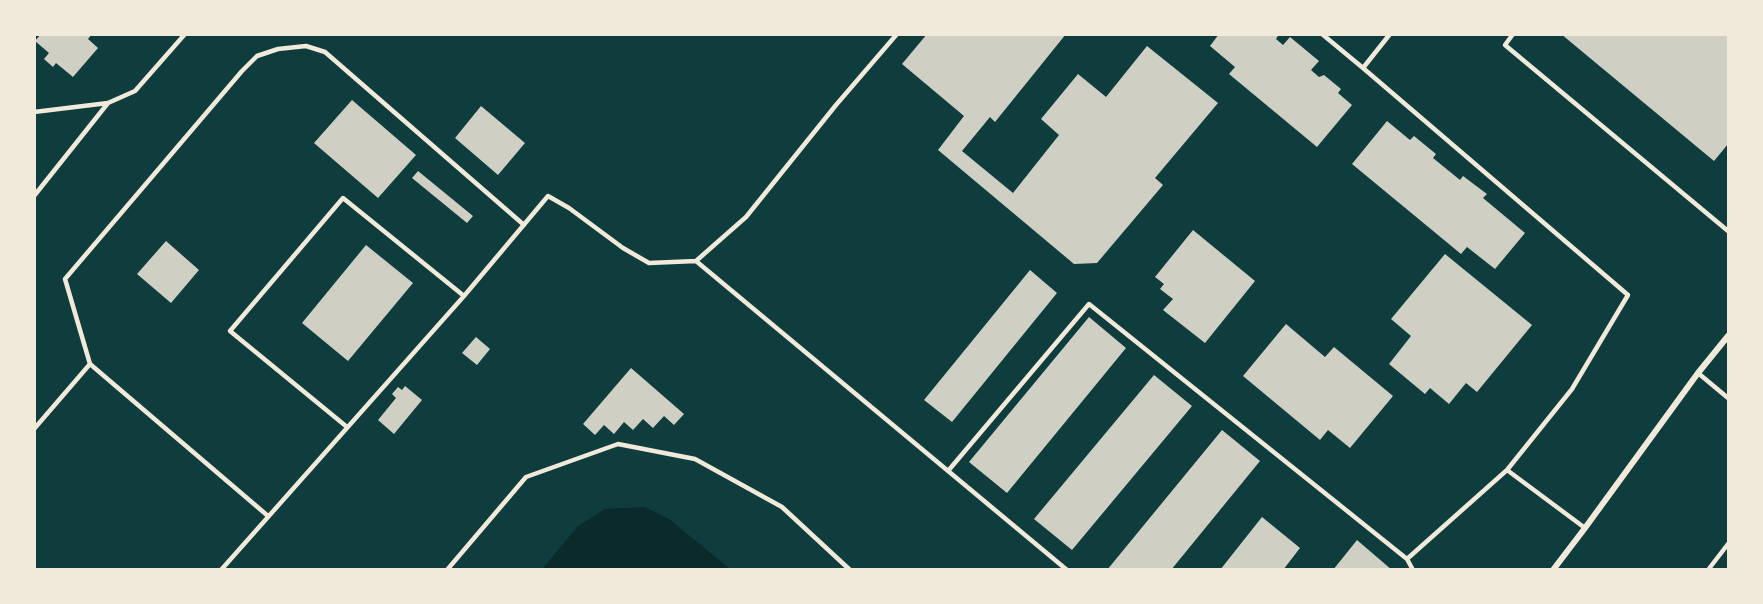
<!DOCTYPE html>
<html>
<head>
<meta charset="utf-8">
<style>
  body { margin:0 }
  #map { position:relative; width:1763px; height:604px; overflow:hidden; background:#0f3d3e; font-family:"Times New Roman",serif }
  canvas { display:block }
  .frame { position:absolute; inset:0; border:36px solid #f1e9da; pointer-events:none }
</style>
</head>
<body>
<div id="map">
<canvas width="1763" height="604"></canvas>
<div class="frame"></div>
</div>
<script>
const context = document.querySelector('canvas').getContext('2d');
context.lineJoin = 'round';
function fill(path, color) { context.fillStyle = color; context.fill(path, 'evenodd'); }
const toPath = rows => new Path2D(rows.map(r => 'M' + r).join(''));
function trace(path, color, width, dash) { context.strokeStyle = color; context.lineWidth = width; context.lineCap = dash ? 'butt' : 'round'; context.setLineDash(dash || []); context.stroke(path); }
fill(toPath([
  [645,507,669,519,730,569,542,569,578,526,605,509]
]), '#0a2a2b');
fill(toPath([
  [41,34,92,34,88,39,98,48,73,77,56,63,53,67,44,59,49,53,35,41],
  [927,34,1066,34,995,122,990,117,962,151,1013,193,1059,135,1041,119,1078,74,1106,97,1147,46,1218,103,1155,178,1163,185,1097,263,1074,264,938,150,964,116,902,64],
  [1219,34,1279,34,1276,39,1283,45,1290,37,1319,61,1311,70,1319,77,1324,75,1341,89,1338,93,1352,105,1317,147,1229,74,1235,67,1210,46],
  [1561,34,1728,34,1728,144,1714,161],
  [352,100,416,155,378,198,314,143],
  [481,106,525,143,498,175,455,138],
  [1387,121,1410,140,1414,136,1436,154,1433,158,1460,180,1463,176,1487,194,1483,198,1525,233,1495,269,1467,247,1461,254,1352,164],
  [418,171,473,216,467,223,412,178],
  [1193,230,1255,281,1205,343,1163,310,1173,299,1160,289,1164,284,1155,277],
  [166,241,199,270,171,303,137,274],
  [366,245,413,283,348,361,302,323],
  [1445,254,1532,325,1477,392,1466,383,1449,404,1430,388,1425,394,1389,364,1411,336,1391,319],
  [1030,270,1057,293,952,422,924,400],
  [1089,317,1126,348,1007,493,969,462],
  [1286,324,1325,357,1334,347,1393,396,1350,448,1328,430,1320,440,1243,376],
  [476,337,490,349,477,365,462,353],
  [631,368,684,414,674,425,664,416,653,428,643,419,633,430,624,422,614,434,604,425,595,435,583,424],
  [1154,375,1192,406,1072,550,1034,519],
  [405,386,422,400,394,434,378,420,396,398,392,394,398,387,402,390],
  [1222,430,1260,461,1171,570,1107,570],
  [1262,517,1300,548,1283,570,1220,570],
  [1357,540,1392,570,1333,570]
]), '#cfcfc3');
trace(toPath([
  [1322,34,1363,68],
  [1390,34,1363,68,1628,295,1572,389,1507,470,1585,528],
  [1513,34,1505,45,1728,231],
  [34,112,108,103,135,91,185,34],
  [34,196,108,103],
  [696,261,746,217,836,105,897,34],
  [90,364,65,279,242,71,257,56,278,49,306,46,325,52,524,225],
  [1698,373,1728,398],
  [347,427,230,331,343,198,464,296,548,196,569,208,623,248,649,263,696,261,1067,570],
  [34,429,90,364,268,516],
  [948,471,1089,304,1407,559,1413,570],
  [1407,559,1507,470],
  [221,570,464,296],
  [447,570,526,477,618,444,695,459,782,507,850,570],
  [1708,570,1728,544]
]), '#f1e9da', 4.5);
trace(toPath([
  [1553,570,1585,528,1698,373,1728,336]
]), '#f1e9da', 6);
</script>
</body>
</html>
